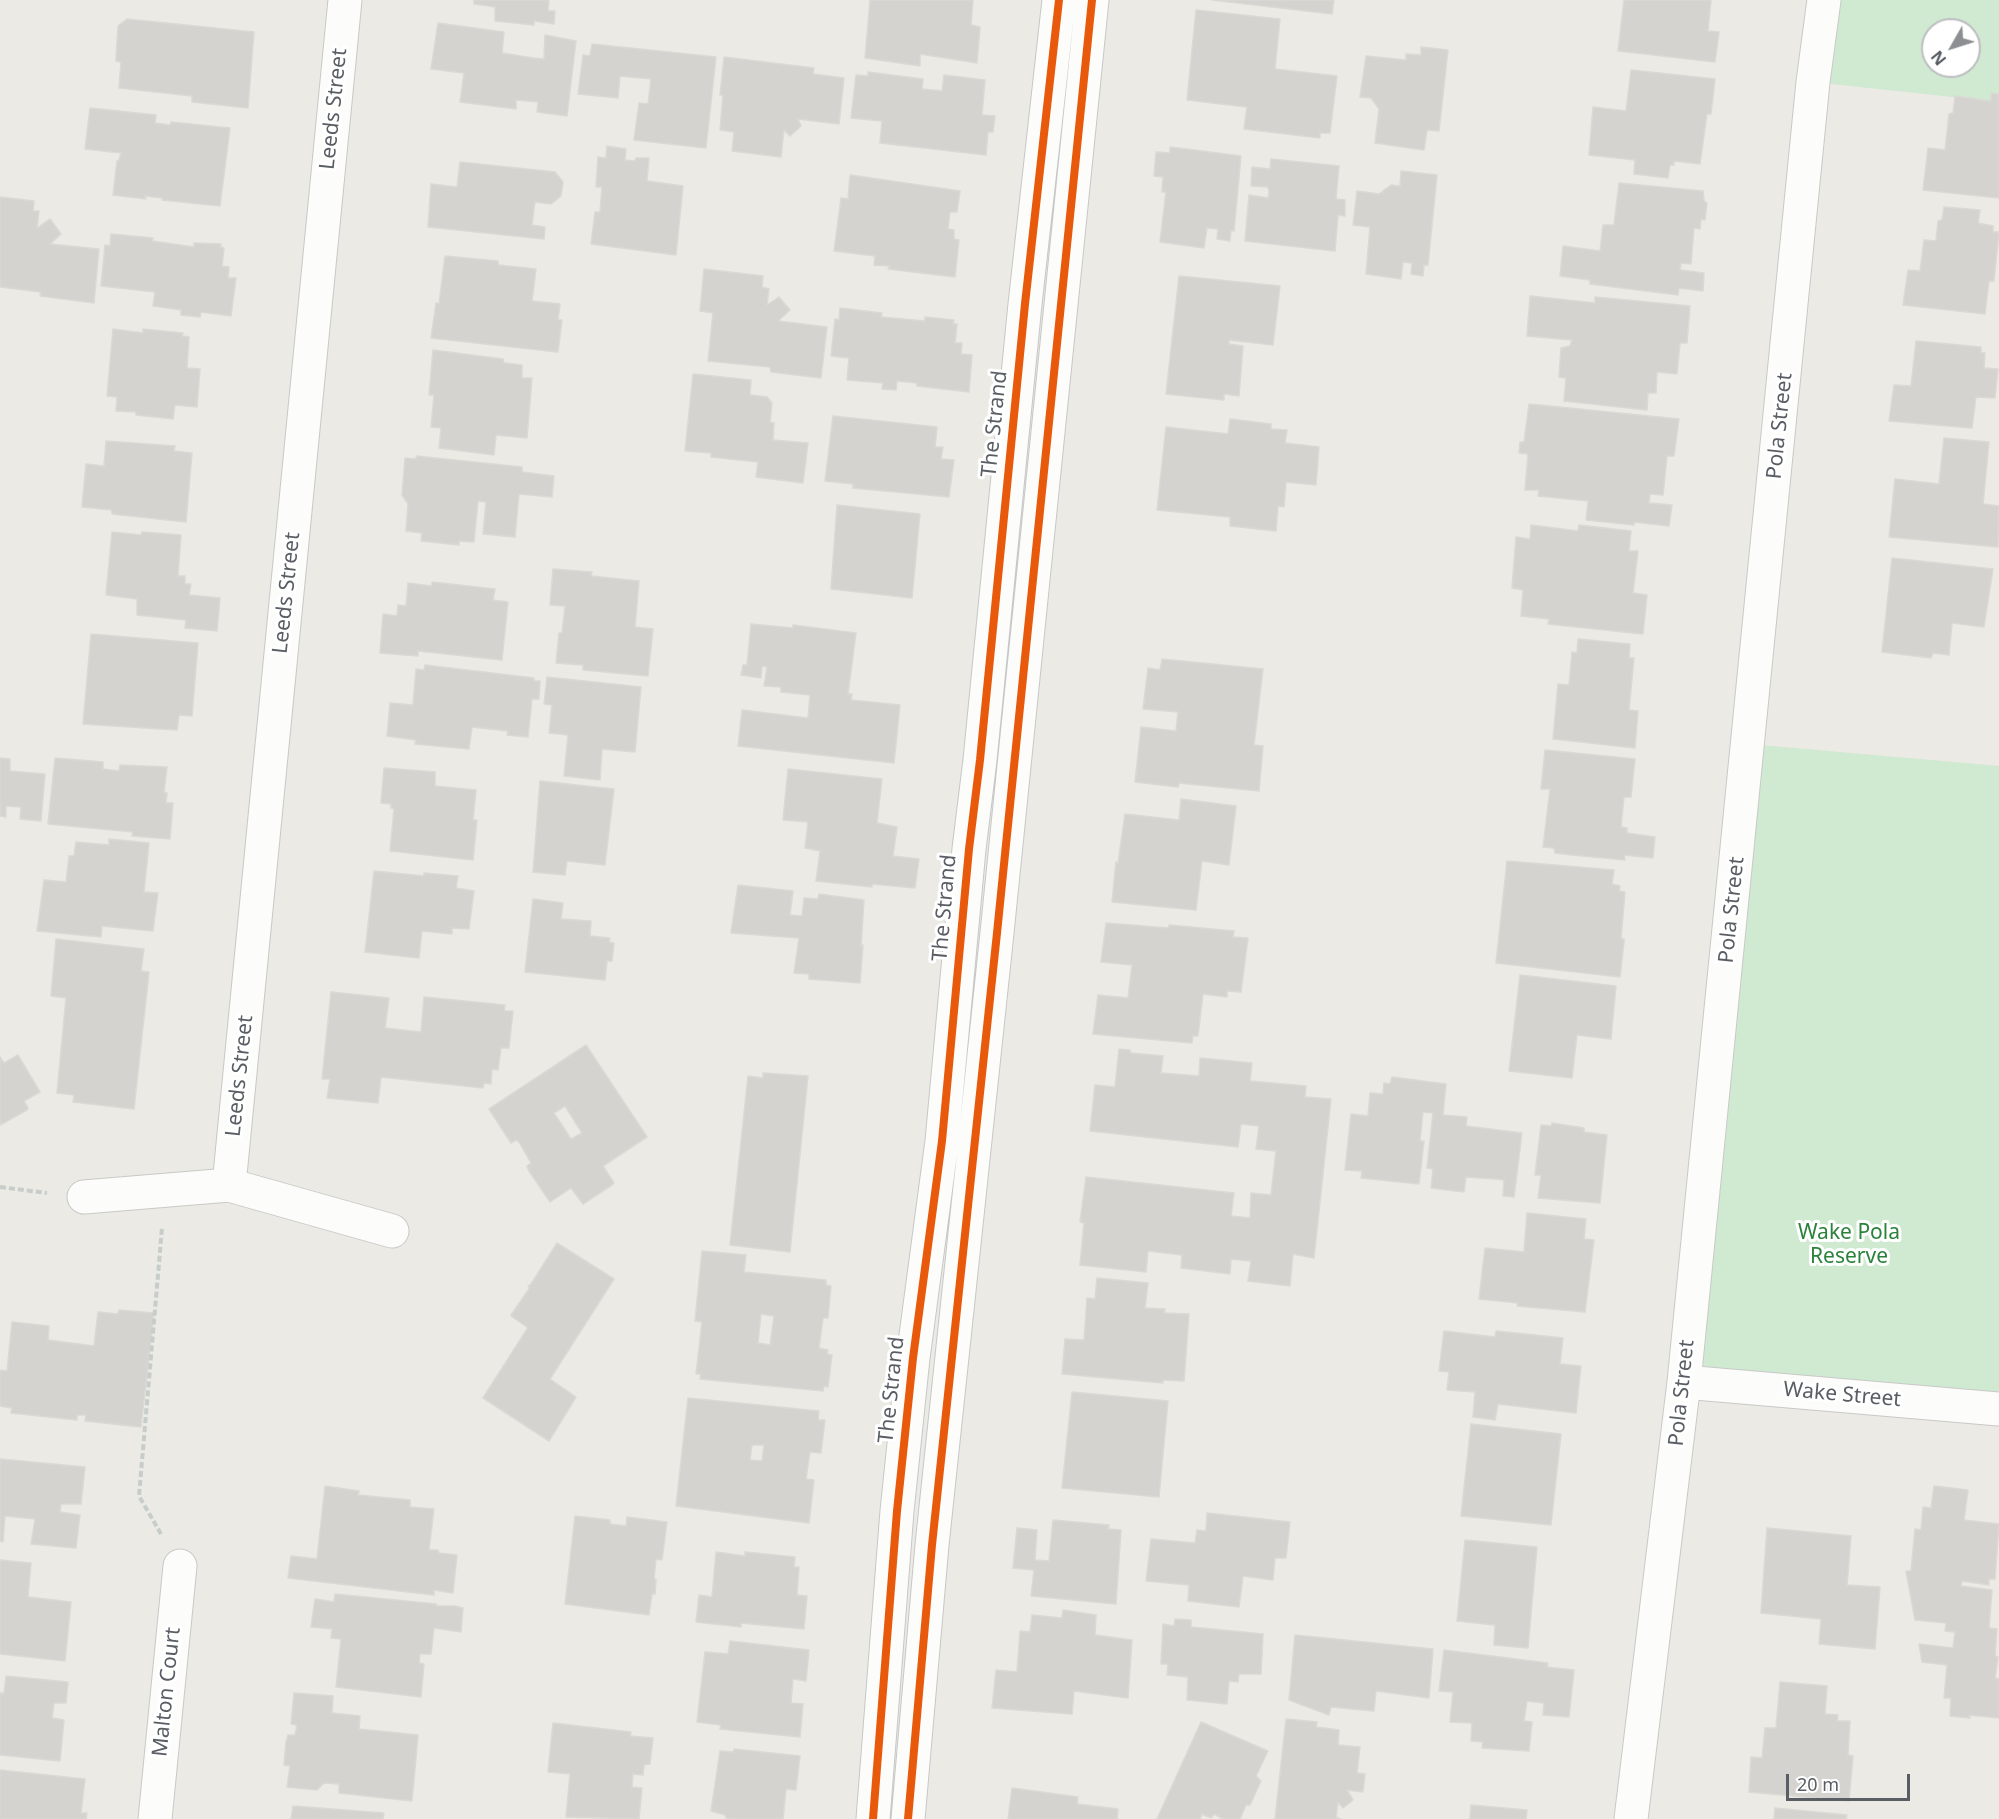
<!DOCTYPE html>
<html>
<head>
<meta charset="utf-8">
<style>
  body { margin:0 }
  #map { position:relative; width:1999px; height:1819px; overflow:hidden; background:#ebeae4; font-family:"Noto Sans",sans-serif }
  canvas { display:block }
  .north { position:absolute; left:1921px; top:18px; width:60px; height:60px; box-sizing:border-box; background:#fff; border:2px solid #bdbec1; border-radius:50%; rotate:231deg; font-size:16px; font-weight:700; line-height:24px; text-align:center; color:#595d64 }
  .north::after { content:''; display:block; margin:auto; width:21px; height:27px; background:#8c8e91; clip-path:polygon(50% 0,100% 100%,50% 72%,0 100%) }
  .scale { position:absolute; left:1786px; top:1774px; width:124px; height:27px; box-sizing:border-box; border:3px solid #595d64; border-top:0; padding-left:8px; font-size:18px; line-height:21px; white-space:nowrap; color:#595d64; -webkit-text-stroke:4px #fff; paint-order:stroke }
</style>
</head>
<body>
<div id="map">
<canvas width="1999" height="1819"></canvas>
<div class="north">N</div>
<div class="scale">20 m</div>
</div>
<script>
const context = document.querySelector('canvas').getContext('2d');
context.lineJoin = 'round';
function fill(path, color) { context.fillStyle = color; context.fill(path, 'evenodd'); }
const toPath = rows => new Path2D(rows.map(r => 'M' + r).join(''));
function trace(path, color, width, dash) { context.strokeStyle = color; context.lineWidth = width; context.lineCap = dash ? 'butt' : 'round'; context.setLineDash(dash || []); context.stroke(path); }
function drawText(font, color, halo, rows, align = 'center') {
  context.font = font + ' "Noto Sans",sans-serif'; context.lineWidth = 6; context.setLineDash([]); context.textBaseline = 'middle'; context.strokeStyle = halo; context.fillStyle = color; for (const [text, x, y, turn = 0] of rows) {
    context.save(); context.translate(x, y); context.rotate((+turn || 0) * Math.PI / 180); context.textAlign = isNaN(turn) ? turn : align; if (halo) context.strokeText(text, 0, 0); context.fillText(text, 0, 0); context.restore();
  }
}
fill(toPath([
  [1824,0,1999,0,1999,102,1813,82],
  [1933,30,1969,30,1969,66,1933,66],
  [1749,744,1999,766,1999,1409,1684,1382]
]), '#d0e9d1');
const building = toPath([
  [474,0,549,0,548,11,555,11,554,24,534,21,534,25,495,21,495,7,474,4,474,0],
  [870,0,973,0,971,25,980,27,977,63,920,54,920,66,865,58,870,0],
  [1212,0,1334,0,1332,14,1212,0],
  [1624,0,1711,0,1708,31,1719,32,1715,62,1618,51,1624,0],
  [1196,10,1280,19,1275,69,1337,76,1330,133,1320,133,1320,138,1244,129,1247,107,1187,100,1196,10],
  [127,19,254,32,248,108,192,102,192,96,119,88,121,62,116,61,116,59,118,26,127,19],
  [438,23,504,32,502,53,533,58,544,59,545,35,576,41,567,116,537,112,538,102,516,100,516,109,460,102,464,73,431,69,438,23],
  [592,44,716,57,706,148,634,140,639,103,648,104,651,79,620,76,618,98,578,94,583,55,590,56,592,44],
  [1421,47,1448,50,1439,131,1427,130,1424,150,1375,143,1379,109,1371,98,1360,97,1366,56,1406,60,1406,54,1421,55,1421,47],
  [724,57,814,68,813,74,844,78,839,124,798,119,801,126,790,136,784,130,781,157,732,151,734,132,720,130,723,95,720,95,724,57],
  [1631,70,1715,79,1711,114,1707,114,1700,164,1674,161,1674,165,1670,165,1668,178,1634,174,1635,160,1589,155,1593,107,1626,111,1631,70],
  [868,72,923,79,922,89,942,91,944,75,985,80,982,115,995,116,993,132,988,132,986,155,880,143,882,121,851,118,856,75,868,76,868,72],
  [1991,93,1999,94,1999,198,1923,190,1928,148,1945,150,1949,114,1953,113,1955,96,1991,101,1991,93],
  [90,108,156,115,155,123,170,125,171,122,230,128,220,206,162,200,163,198,145,196,146,199,113,195,117,161,119,160,121,153,85,149,90,108],
  [607,146,626,149,625,160,635,161,636,158,649,158,647,181,683,186,676,255,591,244,595,212,600,212,602,187,596,187,598,157,606,158,607,146],
  [1170,147,1241,156,1234,231,1231,230,1230,241,1217,239,1218,229,1207,228,1204,248,1160,242,1166,192,1162,192,1163,177,1154,176,1156,152,1170,153,1170,147],
  [1271,159,1339,166,1336,199,1345,200,1345,216,1338,215,1335,251,1245,241,1249,195,1268,198,1269,192,1268,187,1251,186,1252,167,1270,169,1271,159],
  [460,162,555,172,563,182,561,196,551,204,535,202,532,225,545,227,544,239,428,227,431,184,457,187,460,162],
  [1401,171,1437,175,1428,265,1424,265,1423,276,1411,274,1412,263,1403,262,1401,279,1366,274,1370,227,1353,225,1357,191,1379,194,1391,185,1400,186,1401,171],
  [850,175,960,191,957,212,950,212,948,229,954,230,954,239,959,240,955,277,888,269,890,266,874,265,875,256,834,251,841,198,848,199,850,175],
  [1619,183,1703,191,1704,201,1707,203,1705,220,1701,219,1700,229,1694,228,1691,264,1681,263,1680,270,1704,273,1703,291,1679,288,1678,295,1590,284,1590,280,1560,276,1563,246,1600,251,1603,225,1614,225,1619,183],
  [0,197,34,201,33,211,39,211,37,228,50,219,61,234,50,244,99,249,94,303,40,296,41,292,0,287,0,197],
  [1944,207,1980,210,1978,223,1993,226,1993,232,1999,232,1994,281,1989,281,1985,314,1903,305,1908,270,1920,271,1924,240,1936,241,1938,221,1942,220,1944,207],
  [111,234,153,238,152,241,194,247,194,243,221,244,220,247,224,248,222,266,229,267,228,278,236,278,231,316,201,312,200,317,181,315,181,310,153,306,155,292,101,286,105,245,110,246,111,234],
  [445,256,498,261,498,265,536,269,532,301,560,304,558,320,562,320,558,352,431,338,436,303,439,304,445,256],
  [704,269,763,276,762,287,769,289,767,305,779,297,790,310,778,321,827,327,821,378,771,372,770,367,708,361,713,313,700,311,704,269],
  [1179,276,1280,286,1273,345,1229,340,1229,344,1243,346,1239,396,1224,394,1224,400,1166,394,1179,276],
  [1530,296,1595,303,1595,297,1690,306,1687,343,1680,343,1677,374,1657,372,1656,393,1648,393,1647,410,1564,401,1566,378,1559,377,1561,348,1570,346,1572,340,1527,336,1530,296],
  [840,308,882,313,881,317,925,321,925,317,954,320,953,324,957,324,955,343,962,343,961,354,972,355,969,392,917,386,917,383,897,381,896,390,882,389,883,383,847,380,849,358,831,356,835,319,839,320,840,308],
  [113,329,143,333,143,329,183,333,182,336,189,337,187,368,200,369,197,407,175,405,173,419,136,415,136,412,116,411,117,397,107,396,113,329],
  [1916,341,1981,347,1981,353,1985,353,1984,368,1998,369,1995,398,1976,397,1972,428,1889,421,1894,385,1911,386,1916,341],
  [433,350,503,359,504,363,522,365,522,378,532,378,527,438,496,435,494,455,439,448,441,428,431,427,434,395,429,395,433,350],
  [693,374,751,380,750,395,767,397,772,403,770,422,774,423,773,440,808,443,803,483,756,477,758,462,711,457,711,453,685,451,693,374],
  [1529,404,1679,419,1674,456,1667,456,1663,495,1650,494,1649,503,1672,505,1669,526,1634,522,1634,525,1586,520,1588,501,1538,496,1539,490,1525,490,1528,454,1519,453,1520,442,1524,442,1529,404],
  [833,416,937,427,935,447,943,447,941,459,954,460,949,497,853,488,853,484,825,481,833,416],
  [1230,419,1271,424,1271,429,1287,430,1285,443,1319,447,1316,485,1286,482,1284,507,1278,506,1276,531,1230,526,1230,517,1157,510,1166,427,1228,434,1230,419],
  [1944,438,1989,442,1983,504,1999,506,1998,547,1889,537,1895,479,1939,484,1944,438],
  [106,441,175,446,174,451,192,453,186,522,112,514,112,510,82,507,86,464,104,466,106,441],
  [416,456,522,467,522,472,554,476,552,497,519,494,515,537,483,534,486,502,478,501,474,542,459,541,459,545,421,541,422,533,406,531,408,504,402,495,405,458,417,459,416,456],
  [837,505,920,514,912,598,831,589,837,505],
  [1531,525,1578,531,1579,525,1631,531,1629,551,1638,551,1633,593,1647,595,1643,634,1548,624,1549,619,1521,616,1523,590,1512,588,1516,537,1530,539,1531,525],
  [112,532,141,535,142,532,181,535,178,576,185,576,185,584,191,584,189,595,220,598,217,631,185,628,186,620,137,615,137,599,106,595,112,532],
  [1892,558,1993,569,1984,627,1952,623,1949,655,1933,653,1931,658,1882,652,1892,558],
  [553,569,592,572,591,576,639,581,635,627,653,629,648,676,583,670,583,665,556,663,559,633,562,633,565,606,550,605,553,569],
  [432,582,495,589,493,600,508,602,502,660,418,651,418,656,380,653,383,614,397,616,398,605,406,606,408,583,432,586,432,582],
  [751,624,793,628,793,625,856,633,848,694,852,694,851,700,900,705,894,763,738,746,742,710,808,718,810,695,781,692,781,687,764,686,767,667,762,666,761,678,741,675,743,665,747,665,751,624],
  [91,634,198,643,192,716,179,715,177,730,83,724,91,634],
  [1578,639,1630,644,1629,658,1634,658,1629,710,1638,711,1635,748,1553,739,1558,684,1569,685,1572,652,1577,653,1578,639],
  [1162,659,1263,669,1254,745,1263,746,1259,791,1179,783,1178,787,1135,782,1141,727,1176,731,1178,712,1143,709,1148,668,1160,670,1162,659],
  [425,665,534,678,534,681,540,681,539,699,532,699,528,737,507,735,508,731,472,727,469,749,415,744,416,740,387,736,390,703,413,705,416,669,424,670,425,665],
  [547,677,641,687,635,752,602,749,600,780,564,776,568,735,549,733,552,705,544,704,547,677],
  [1545,750,1635,759,1631,797,1624,797,1621,827,1627,828,1627,833,1655,837,1653,858,1624,855,1625,860,1572,855,1555,853,1554,848,1543,847,1550,789,1541,789,1545,750],
  [0,758,10,759,10,771,45,774,41,821,20,819,21,807,6,806,6,817,0,816,0,758],
  [55,758,103,762,103,769,119,771,120,765,167,767,164,792,167,793,166,803,173,803,170,839,132,836,133,832,48,824,55,758],
  [384,768,435,772,435,786,476,790,473,820,477,820,473,860,390,851,394,809,391,808,391,804,381,803,384,768],
  [788,769,882,779,877,823,897,827,893,856,919,859,915,888,872,884,872,887,816,881,820,851,805,848,808,822,783,820,788,769],
  [540,781,614,789,605,865,567,861,565,875,533,872,540,781],
  [1181,799,1236,806,1229,865,1202,861,1196,910,1112,902,1116,862,1118,863,1125,814,1179,820,1181,799],
  [109,839,149,843,144,892,158,893,153,931,102,926,101,937,37,931,44,880,66,882,69,856,74,856,76,842,109,845,109,839],
  [1507,861,1614,870,1612,884,1620,886,1619,891,1625,892,1621,939,1624,939,1624,942,1620,977,1496,963,1507,861],
  [374,871,424,876,424,873,458,876,456,888,474,891,469,929,452,928,452,934,422,931,419,958,365,952,374,871],
  [738,885,793,891,790,915,802,916,804,898,818,899,819,894,864,900,861,946,863,945,860,983,809,979,809,974,794,973,799,938,731,933,738,885],
  [533,899,563,903,561,919,591,921,590,936,610,938,609,942,614,943,612,961,607,961,605,980,525,972,533,899],
  [1106,923,1169,928,1169,925,1234,931,1233,937,1248,938,1241,992,1227,991,1227,997,1203,994,1198,1036,1193,1036,1192,1043,1093,1034,1098,995,1128,998,1132,965,1101,962,1106,923],
  [56,939,144,949,141,971,149,972,134,1109,73,1102,74,1095,57,1093,66,998,51,996,56,939],
  [1520,975,1616,986,1611,1039,1577,1035,1572,1078,1509,1071,1520,975],
  [331,992,389,998,385,1028,421,1032,424,997,505,1005,504,1011,513,1011,509,1048,501,1048,498,1070,492,1069,491,1084,484,1083,483,1088,381,1077,378,1103,327,1098,330,1079,322,1079,331,992],
  [586,1045,647,1137,603,1166,614,1183,612,1185,583,1204,571,1188,550,1202,529,1171,527,1166,531,1163,519,1142,516,1140,511,1143,489,1109,586,1045],
  [565,1106,582,1133,571,1139,554,1113,565,1106],
  [1119,1049,1130,1050,1131,1053,1163,1056,1161,1073,1199,1076,1200,1058,1252,1063,1250,1081,1306,1086,1305,1097,1331,1099,1314,1258,1293,1254,1290,1286,1248,1281,1251,1261,1231,1259,1230,1274,1181,1268,1182,1255,1148,1251,1146,1272,1080,1265,1084,1223,1080,1222,1086,1177,1234,1193,1231,1216,1250,1218,1251,1193,1271,1195,1276,1151,1256,1149,1259,1126,1241,1124,1238,1147,1090,1131,1095,1085,1115,1087,1119,1049],
  [18,1055,40,1092,24,1101,28,1108,27,1110,0,1125,0,1057,4,1063,18,1055],
  [763,1073,808,1076,790,1252,730,1245,748,1076,763,1078,763,1073],
  [1392,1077,1446,1084,1443,1115,1467,1117,1466,1126,1522,1133,1514,1197,1503,1196,1504,1180,1495,1179,1466,1177,1464,1192,1431,1188,1433,1169,1427,1168,1433,1113,1423,1112,1420,1141,1424,1141,1419,1184,1361,1178,1362,1171,1345,1170,1351,1114,1368,1116,1370,1093,1383,1094,1384,1083,1390,1084,1392,1077],
  [1552,1123,1584,1128,1584,1132,1607,1135,1600,1203,1538,1198,1541,1175,1535,1175,1541,1125,1552,1126,1552,1123],
  [1527,1213,1586,1219,1584,1239,1594,1240,1585,1312,1517,1306,1518,1303,1479,1299,1485,1248,1524,1252,1527,1213],
  [557,1243,614,1279,550,1379,576,1397,549,1441,483,1398,527,1329,527,1327,511,1316,511,1315,529,1289,529,1286,528,1286,531,1284,557,1243],
  [702,1251,746,1255,744,1272,826,1280,826,1285,831,1286,828,1318,823,1318,819,1348,828,1350,827,1354,832,1355,828,1387,824,1386,823,1391,700,1379,701,1374,696,1374,702,1322,695,1321,702,1251],
  [761,1314,774,1316,770,1345,758,1343,761,1314],
  [1097,1278,1148,1283,1145,1308,1165,1309,1164,1313,1189,1314,1184,1381,1163,1380,1163,1383,1062,1374,1065,1339,1084,1340,1087,1298,1095,1299,1097,1278],
  [119,1310,154,1313,141,1427,85,1421,86,1415,77,1415,77,1420,11,1413,12,1408,0,1406,0,1370,7,1371,12,1322,49,1326,48,1340,94,1346,98,1312,118,1314,119,1310],
  [1444,1331,1495,1337,1496,1331,1563,1338,1560,1364,1581,1366,1576,1413,1498,1404,1495,1420,1473,1417,1475,1392,1447,1390,1449,1372,1439,1371,1444,1331],
  [1072,1392,1168,1401,1159,1497,1062,1488,1072,1392],
  [688,1398,819,1411,818,1420,825,1420,821,1453,810,1452,806,1479,814,1480,809,1523,676,1506,688,1398],
  [752,1445,764,1445,762,1461,750,1460,752,1445],
  [1471,1424,1561,1434,1551,1525,1461,1516,1471,1424],
  [0,1459,85,1467,81,1504,61,1504,60,1512,80,1515,76,1548,31,1544,35,1519,5,1516,3,1542,0,1541,0,1459],
  [325,1486,359,1491,358,1495,410,1500,410,1507,434,1509,429,1550,438,1550,439,1553,457,1555,453,1593,434,1590,434,1595,288,1578,291,1556,317,1559,325,1486],
  [1934,1486,1968,1490,1964,1520,1999,1524,1995,1579,1989,1579,1989,1585,1962,1581,1961,1586,1992,1590,1989,1628,1997,1629,1995,1656,1998,1657,1995,1678,1999,1679,1999,1718,1969,1715,1970,1718,1950,1716,1951,1698,1944,1698,1947,1665,1922,1662,1919,1644,1953,1648,1955,1632,1945,1631,1946,1623,1915,1620,1906,1571,1911,1571,1915,1529,1921,1530,1923,1507,1931,1508,1934,1486],
  [1207,1513,1290,1522,1286,1558,1275,1558,1273,1580,1243,1576,1239,1607,1188,1601,1189,1585,1146,1581,1151,1539,1195,1543,1197,1530,1206,1531,1207,1513],
  [575,1516,610,1520,610,1524,626,1526,627,1517,667,1522,662,1560,656,1559,654,1579,656,1579,655,1594,652,1594,649,1615,565,1604,575,1516],
  [1053,1520,1109,1525,1108,1529,1121,1530,1116,1604,1031,1596,1034,1570,1013,1568,1017,1528,1037,1530,1035,1560,1049,1561,1053,1520],
  [1767,1528,1851,1536,1847,1585,1880,1587,1875,1649,1819,1644,1821,1619,1761,1613,1767,1528],
  [1465,1540,1537,1547,1528,1648,1494,1645,1495,1625,1457,1621,1465,1540],
  [716,1552,745,1556,745,1552,795,1557,794,1567,799,1567,797,1595,807,1596,804,1629,741,1623,741,1627,696,1622,699,1595,712,1597,716,1552],
  [0,1560,31,1563,28,1597,71,1602,65,1661,0,1654,0,1560],
  [335,1594,436,1604,437,1606,454,1606,463,1608,461,1632,434,1628,431,1654,420,1654,419,1663,424,1664,421,1697,336,1687,341,1639,331,1638,332,1629,311,1627,315,1599,334,1602,335,1594],
  [1063,1610,1096,1615,1095,1635,1132,1640,1128,1698,1074,1691,1072,1714,992,1708,996,1670,1017,1672,1020,1631,1030,1632,1032,1615,1062,1618,1063,1610],
  [1175,1619,1191,1620,1191,1627,1263,1634,1261,1674,1239,1674,1238,1682,1229,1681,1227,1704,1187,1700,1188,1677,1167,1675,1168,1664,1161,1664,1163,1624,1174,1626,1175,1619],
  [1295,1635,1433,1649,1429,1698,1376,1691,1374,1711,1331,1707,1329,1715,1289,1700,1295,1635],
  [730,1641,809,1650,806,1681,793,1679,791,1703,803,1704,800,1737,720,1729,721,1725,697,1722,705,1652,728,1654,730,1641],
  [1444,1650,1548,1663,1547,1667,1574,1670,1569,1717,1543,1715,1544,1703,1527,1701,1524,1721,1532,1722,1529,1751,1482,1748,1483,1742,1471,1741,1472,1723,1450,1722,1453,1692,1439,1691,1444,1650],
  [6,1676,68,1682,66,1703,54,1703,52,1718,64,1720,60,1761,0,1755,0,1693,4,1693,6,1676],
  [1780,1682,1827,1686,1825,1714,1838,1715,1837,1721,1850,1721,1848,1755,1853,1756,1849,1801,1749,1792,1751,1757,1762,1758,1765,1728,1776,1728,1780,1682],
  [294,1693,333,1696,332,1713,360,1716,359,1729,418,1735,412,1801,339,1793,339,1784,324,1783,317,1790,287,1787,290,1766,284,1765,286,1742,288,1735,295,1735,297,1725,291,1724,294,1693],
  [1286,1719,1317,1722,1316,1727,1339,1730,1338,1745,1360,1747,1357,1773,1365,1774,1363,1792,1347,1790,1353,1800,1343,1808,1338,1802,1336,1817,1340,1819,1275,1819,1286,1719],
  [1201,1722,1268,1751,1256,1776,1261,1781,1250,1805,1246,1805,1240,1819,1223,1819,1214,1814,1211,1818,1202,1814,1200,1819,1157,1819,1201,1722],
  [553,1723,631,1732,630,1736,653,1738,650,1764,644,1765,643,1775,633,1774,632,1787,642,1788,639,1819,566,1817,570,1774,548,1772,553,1723],
  [734,1749,800,1756,796,1790,786,1789,783,1819,735,1819,726,1818,725,1815,711,1811,720,1751,733,1752,734,1749],
  [0,1770,85,1779,81,1813,87,1813,86,1819,0,1819,0,1770],
  [1012,1788,1078,1797,1077,1804,1118,1809,1117,1819,1008,1819,1012,1788],
  [1471,1805,1527,1810,1526,1819,1470,1819,1471,1805],
  [293,1806,384,1813,383,1819,291,1819,293,1806],
  [1775,1808,1847,1815,1846,1819,1774,1819,1775,1808]
]);
fill(building, '#d4d3d0');
trace(building, '#dad9d4', 1.5);
const street = toPath([
  [229,1185,345,0],
  [84,1197,229,1185,392,1231],
  [1684,1382,1999,1409],
  [155,1819,180,1566],
  [1631,1819,1684,1382,1813,82,1824,0]
]);
const secondary = toPath([
  [873,1819,897,1511,913,1358,942,1141,969,849,980,760,1025,304,1059,0],
  [908,1819,932,1545,997,933,1092,0]
]);
trace(street, '#c8c9c8', 35);
trace(secondary, '#c7c7c7', 35);
trace(toPath([
  [0,1187,47,1193],
  [161,1534,139,1496,162,1228]
]), '#c6cdca', 4, [6, 3]);
trace(street, '#fcfcfb', 33);
trace(secondary, '#fcfcfb', 33);
trace(toPath([
  [873,1819,897,1511,913,1358,942,1141,969,849,980,760,1025,304,1059,0],
  [908,1819,932,1545,997,933,1092,0]
]), '#e8590c', 8);
drawText('21px', '#595d64', '#fff', [
  ["Leeds Street",334,109,-84],
  ["The Strand",995,424,-84],
  ["Pola Street",1780,426,-84],
  ["Leeds Street",287,593,-84],
  ["The Strand",945,908,-85],
  ["Pola Street",1732,910,-84],
  ["Leeds Street",240,1076,-84],
  ["The Strand",892,1390,-84],
  ["Pola Street",1682,1393,-84],
  ["Wake Street",1842,1395,5],
  ["Malton Court",167,1692,-84]
]);
drawText('21px', '#2b823b', '#fff', [
  ["Wake Pola",1849,1233],
  ["Reserve",1849,1257]
]);
</script>
</body>
</html>
